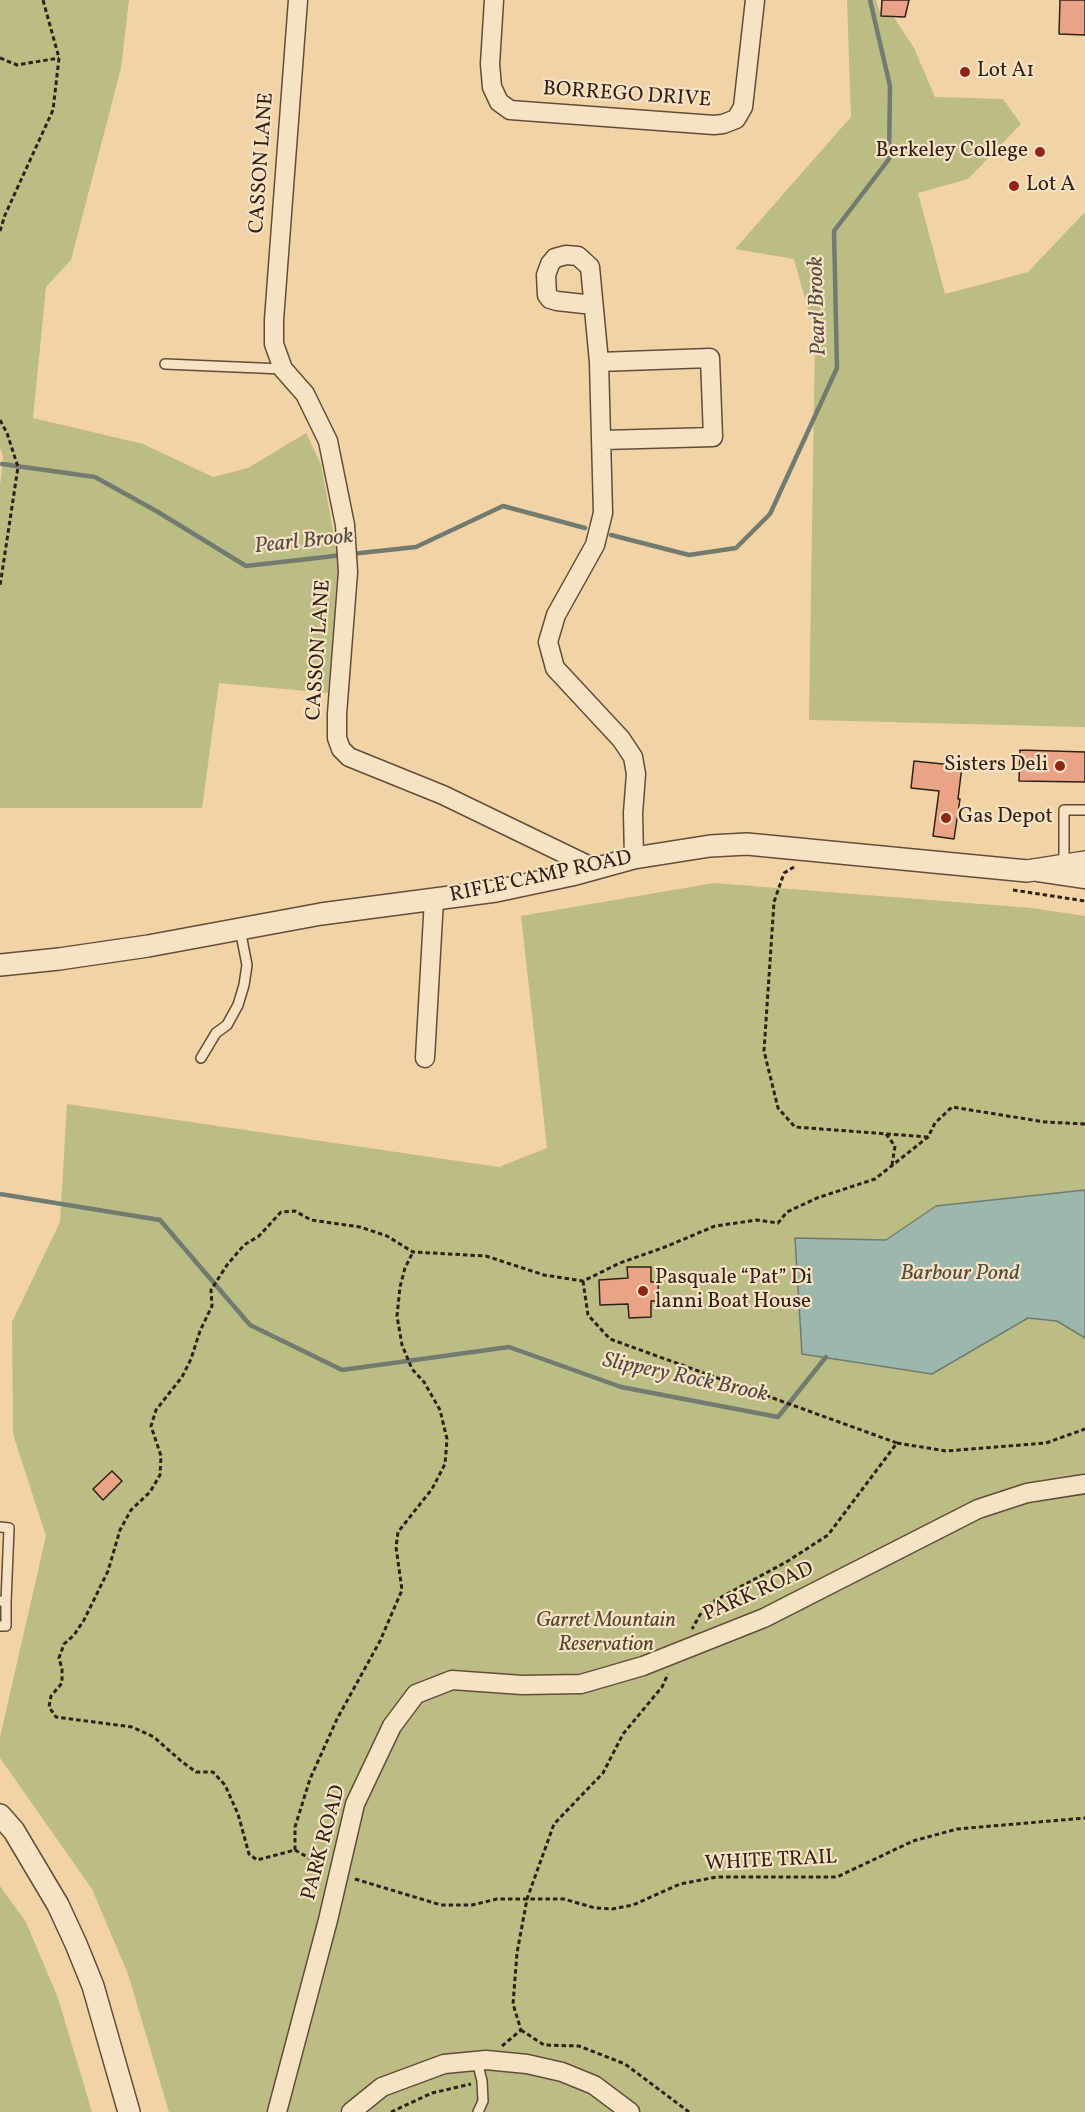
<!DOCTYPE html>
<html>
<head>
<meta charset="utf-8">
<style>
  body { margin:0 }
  canvas { display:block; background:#f2d3a5 }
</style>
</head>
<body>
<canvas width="1085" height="2112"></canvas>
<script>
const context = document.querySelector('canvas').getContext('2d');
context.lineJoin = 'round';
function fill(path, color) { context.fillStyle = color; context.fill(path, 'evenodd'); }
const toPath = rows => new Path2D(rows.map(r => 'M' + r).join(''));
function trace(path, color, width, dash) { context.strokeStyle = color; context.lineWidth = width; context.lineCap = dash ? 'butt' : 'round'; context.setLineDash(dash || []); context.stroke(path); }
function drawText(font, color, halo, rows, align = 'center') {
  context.font = font + ' Vollkorn,serif'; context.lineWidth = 4.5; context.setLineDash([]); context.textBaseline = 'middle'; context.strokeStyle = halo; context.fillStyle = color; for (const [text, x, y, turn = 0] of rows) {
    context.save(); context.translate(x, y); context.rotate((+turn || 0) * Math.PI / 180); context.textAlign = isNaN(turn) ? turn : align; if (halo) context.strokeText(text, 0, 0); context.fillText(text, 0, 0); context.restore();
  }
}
fill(toPath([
  [0,0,129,0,121,68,71,260,46,287,33,418,143,444,213,477,248,468,306,433,321,464,339,564,328,693,219,683,202,808,0,808,0,486,3,456,0,448],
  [847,0,876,0,881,16,893,16,914,48,935,97,1003,99,1021,124,968,179,918,193,945,294,1028,272,1085,212,1085,727,809,720,815,335,794,259,735,249,851,117],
  [714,883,1032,908,1085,916,1085,2112,169,2112,128,1974,92,1889,0,1758,0,1737,46,1536,13,1434,12,1322,60,1222,67,1104,499,1167,547,1148,521,916],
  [0,1886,26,1922,58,1998,92,2112,0,2112]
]), '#bcbc85');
const water = toPath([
  [1085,1190,1085,1338,1057,1321,1028,1318,932,1374,802,1354,795,1238,886,1240,936,1206,1085,1190]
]);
fill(water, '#9cb7ac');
trace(water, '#717b70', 1.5);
trace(toPath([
  [2,464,95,477,158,512,246,566,343,555],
  [611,535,689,555,736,548,770,514,837,368,834,231,889,159,890,86,870,0],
  [351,554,416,547,503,506,585,528],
  [0,1194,160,1220,250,1325,342,1370,509,1347,621,1387,778,1417,826,1357]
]), '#717b70', 4.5);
const building = toPath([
  [882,0,909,0,905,17,881,16,882,0],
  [1060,0,1085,0,1085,35,1059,34,1060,0],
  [1020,750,1085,752,1085,782,1019,781,1020,750],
  [914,761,962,766,958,799,960,799,954,839,933,836,939,791,911,788,914,761],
  [627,1267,651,1267,651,1282,658,1282,659,1301,651,1301,651,1317,629,1318,628,1304,600,1305,599,1280,628,1278,627,1267],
  [112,1471,122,1481,103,1500,93,1489,112,1471]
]);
fill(building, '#e9a488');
trace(building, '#312015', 1.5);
const service = toPath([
  [165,364,283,369],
  [1064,866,1064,810,1085,810],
  [201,1058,216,1033,227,1025,238,1005,244,985,247,965,240,929],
  [0,1527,9,1528,6,1602,0,1601],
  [0,1626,6,1626,6,1602],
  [477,2061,482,2081,483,2101,478,2112]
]);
const minor = toPath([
  [298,0,274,320,274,344,283,369,305,394,328,441,345,525,348,572,337,714,337,738,341,749,349,757,443,795,596,869],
  [494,0,490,64,492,87,499,102,510,110,714,125,723,124,736,119,743,107,755,0],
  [593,305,557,301,550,299,547,295,546,275,550,264,555,258,566,255,578,256,590,267,599,362,603,513,595,545,556,615,548,642,555,668,621,739,633,757,636,774,633,813,634,858],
  [599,362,710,358,713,437,603,440],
  [1038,872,1085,879],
  [425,1058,434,899],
  [277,2112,328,1920,355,1804,392,1726,416,1694,452,1680,522,1685,581,1684,643,1666,764,1618,978,1509,1027,1493,1085,1484],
  [351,2112,382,2087,444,2064,486,2060,527,2064,562,2072,594,2085,630,2112]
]);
const tertiary = toPath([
  [0,965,59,959,148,946,321,914,496,891,576,874,634,858,710,846,747,844,1027,871,1085,862],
  [0,1815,14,1831,58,1905,76,1944,93,1986,129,2112]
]);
trace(service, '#614d39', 12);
trace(minor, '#614d39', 21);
trace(tertiary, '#614d39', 24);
trace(toPath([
  [0,58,17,65,59,58],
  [0,231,5,215,53,110,59,58,43,0],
  [0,420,7,433,18,467,0,586],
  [794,867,784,873,774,902,764,1051,778,1108,795,1127,928,1137],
  [1013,890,1085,901],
  [886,1134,895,1146,892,1165],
  [583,1281,588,1315,610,1339,897,1443,828,1535,788,1561,705,1606,692,1629],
  [897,1443,946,1451,1046,1443,1085,1429],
  [295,1850,295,1827,310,1779,337,1719,380,1641,402,1590,396,1547,398,1532,432,1489,445,1464,447,1439,440,1410,424,1382,412,1369,402,1345,397,1316,400,1287,405,1268,413,1252],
  [325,1867,295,1850,257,1860,249,1854,238,1814,225,1785,213,1772,196,1772,181,1761,154,1737,132,1727,56,1717,49,1707,51,1696,62,1683,62,1669,59,1658,64,1644,74,1635,84,1620,108,1571,120,1530,131,1510,150,1492,160,1475,161,1456,151,1426,156,1410,182,1377,191,1359,200,1331,212,1306,211,1290,227,1265,244,1245,259,1236,281,1212,295,1211,311,1220,360,1227,387,1236,413,1252,486,1256,544,1275,583,1281,620,1263,665,1247,715,1226,757,1220,778,1223,787,1212,817,1198,875,1179,928,1137,935,1123,952,1107,1045,1122,1085,1124],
  [355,1879,441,1905,472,1905,497,1899,564,1899,595,1908,612,1909,633,1905,680,1884,717,1877,837,1877,913,1841,957,1829,1085,1818],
  [521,2030,544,2045,579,2046,625,2064,689,2112],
  [502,2046,521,2030,513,2004,517,1953,527,1899,554,1824,603,1773,623,1734,662,1687,668,1674],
  [391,2112,432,2093,471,2084]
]), '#312015', 3, [4.5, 3]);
trace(service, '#f7e2c4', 9);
trace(minor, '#f7e2c4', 18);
trace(tertiary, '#f7e2c4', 21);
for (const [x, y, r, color] of [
  [965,72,6,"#8f2418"],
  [1040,152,6,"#8f2418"],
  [1014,186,6,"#8f2418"],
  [1060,766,6,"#8f2418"],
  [946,818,6,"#8f2418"],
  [643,1291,6,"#8f2418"]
]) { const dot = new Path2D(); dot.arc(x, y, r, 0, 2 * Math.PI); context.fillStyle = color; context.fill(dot); trace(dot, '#f7e2c4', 2); }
drawText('21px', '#312015', '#f7e2c4', [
  ["Lot A1",977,72],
  ["Berkeley College",1028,152,"right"],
  ["Lot A",1026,186],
  ["Sisters Deli",1048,766,"right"],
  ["Gas Depot",958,818],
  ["Pasquale “Pat” Di",655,1279],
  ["lanni Boat House",655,1303]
], 'left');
drawText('21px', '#312015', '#f7e2c4', [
  ["BORREGO DRIVE",627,96,4],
  ["CASSON LANE",263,163,-86],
  ["CASSON LANE",320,650,-86],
  ["RIFLE CAMP ROAD",541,878,-12],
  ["PARK ROAD",759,1593,-24],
  ["PARK ROAD",325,1843,-75],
  ["WHITE TRAIL",771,1862,-3]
]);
drawText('italic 21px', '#544731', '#f7e2c4', [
  ["Garret Mountain",606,1622],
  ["Reservation",606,1646]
]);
drawText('italic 22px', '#514d42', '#f7e2c4', [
  ["Pearl Brook",819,306,-92],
  ["Pearl Brook",304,543,-6],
  ["Barbour Pond",960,1275],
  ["Slippery Rock Brook",685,1379,12]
]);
</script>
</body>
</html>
